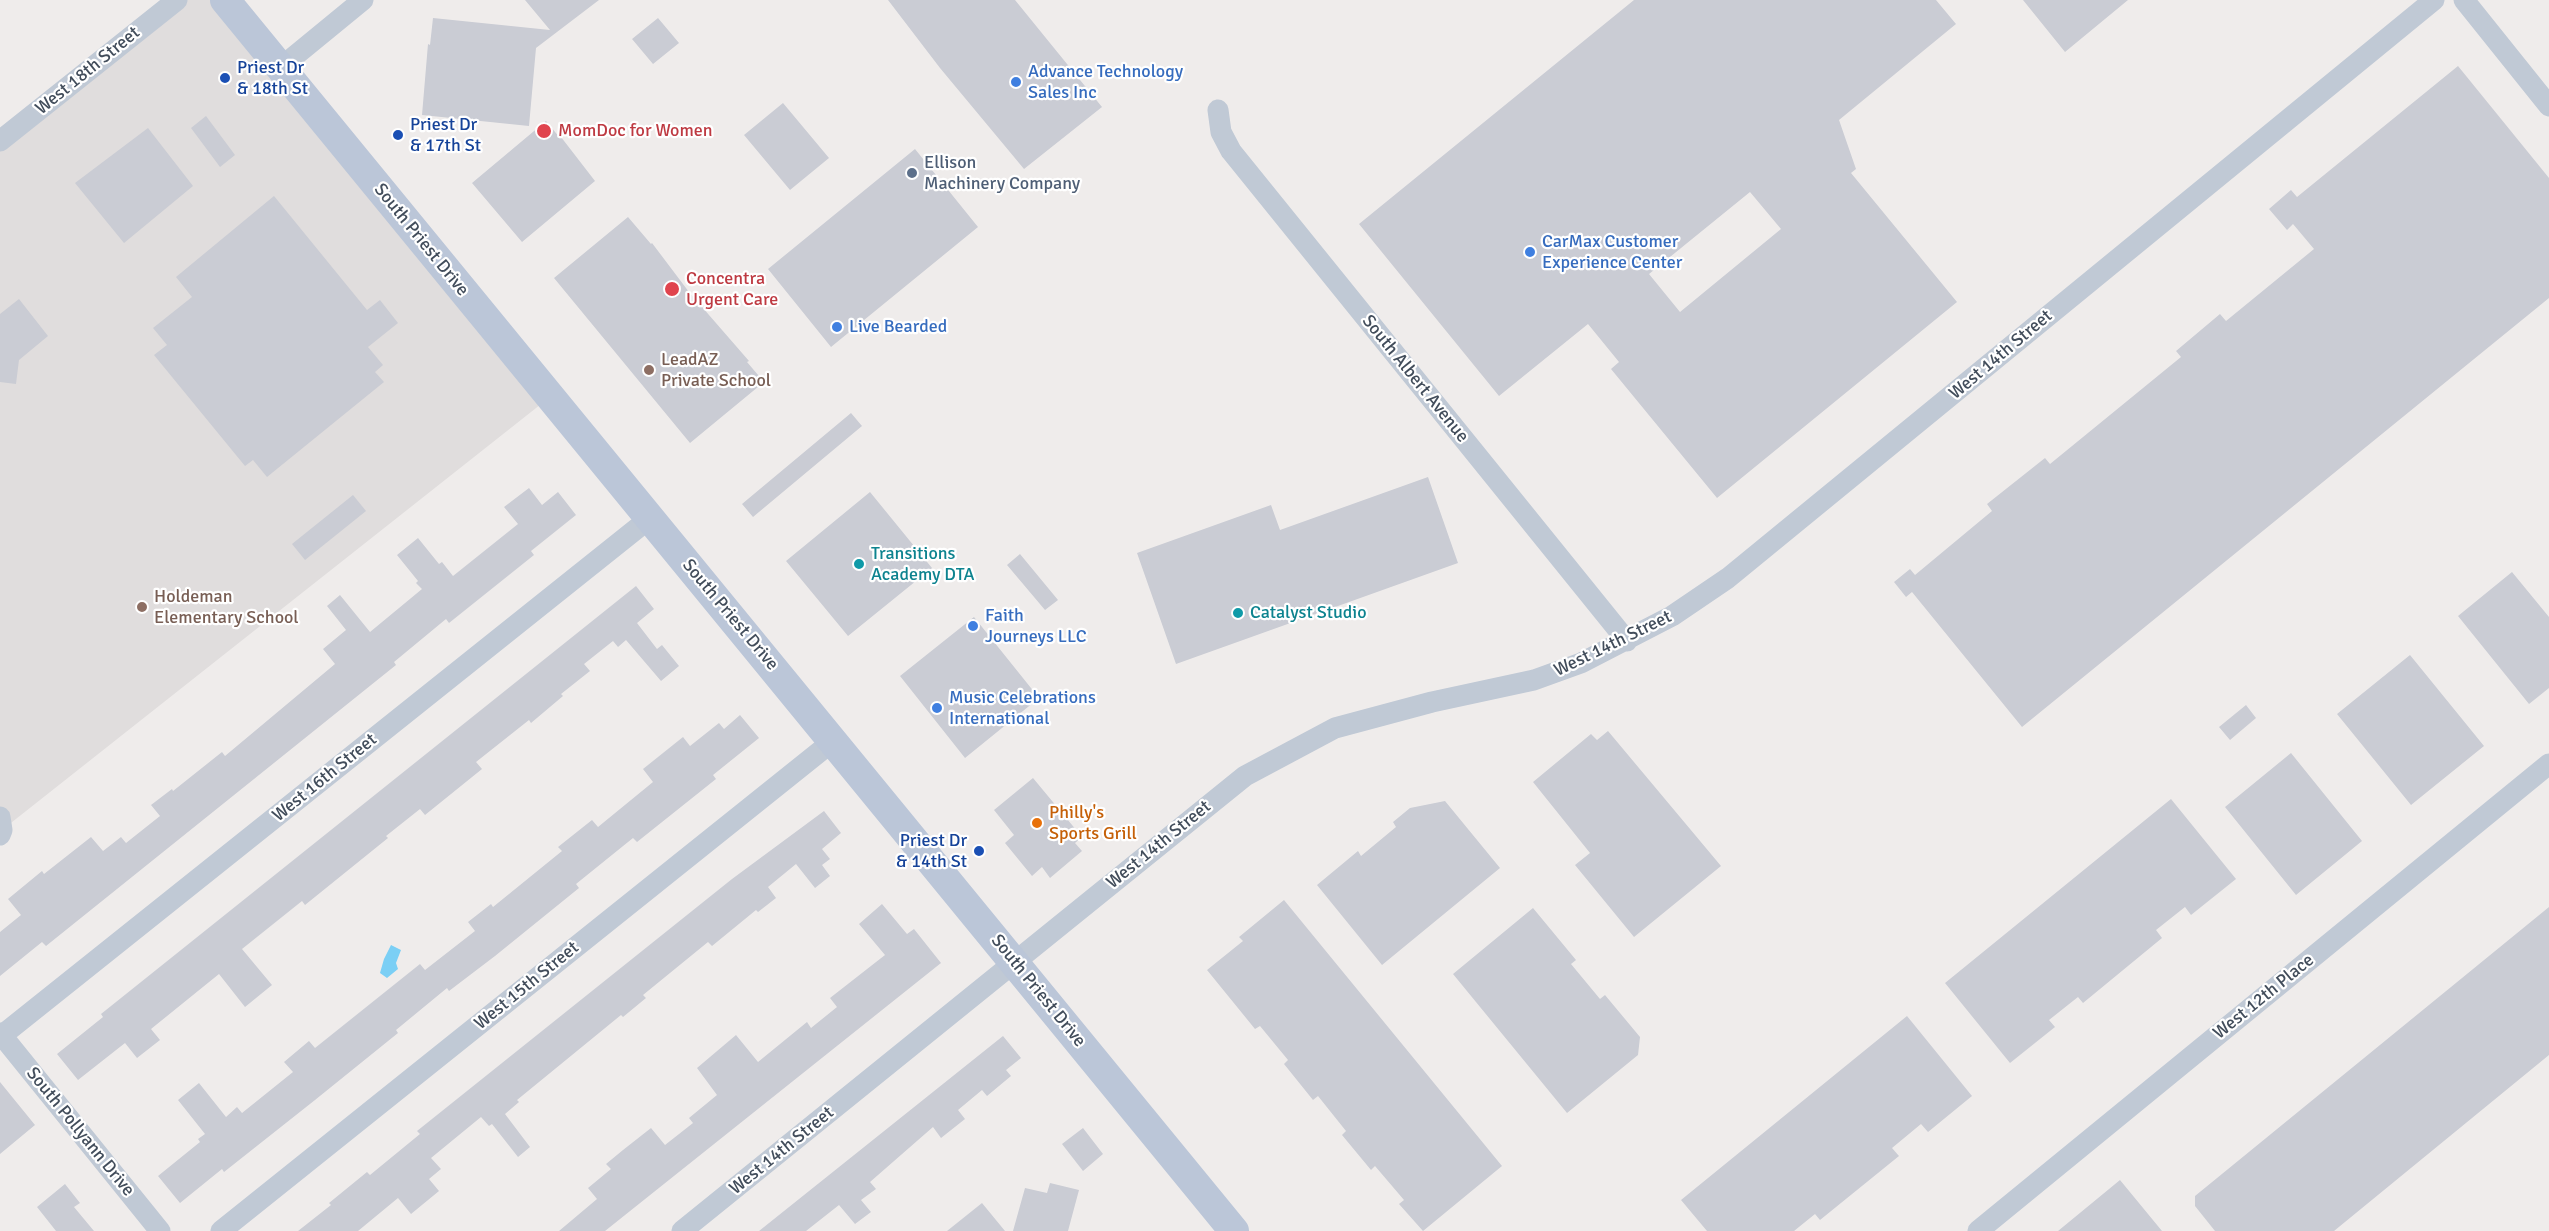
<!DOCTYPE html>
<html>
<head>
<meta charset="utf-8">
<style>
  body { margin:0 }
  canvas { display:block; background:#efeceb }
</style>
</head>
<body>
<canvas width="2549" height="1231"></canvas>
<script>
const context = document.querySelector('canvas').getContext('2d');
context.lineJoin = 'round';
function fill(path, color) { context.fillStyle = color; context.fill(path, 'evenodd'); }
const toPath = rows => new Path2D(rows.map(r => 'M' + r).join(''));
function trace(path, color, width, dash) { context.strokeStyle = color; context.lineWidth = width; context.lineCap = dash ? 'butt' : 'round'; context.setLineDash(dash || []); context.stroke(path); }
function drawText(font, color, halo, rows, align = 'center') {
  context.font = font + ' Signika,sans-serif'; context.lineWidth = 4.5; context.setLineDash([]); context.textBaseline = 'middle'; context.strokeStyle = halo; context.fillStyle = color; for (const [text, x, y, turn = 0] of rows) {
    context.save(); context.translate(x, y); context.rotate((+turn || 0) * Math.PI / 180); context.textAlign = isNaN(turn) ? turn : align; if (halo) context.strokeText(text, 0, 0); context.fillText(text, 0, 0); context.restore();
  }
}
fill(toPath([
  [177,0,225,0,550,397,2,830,0,817,0,141]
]), '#e0dddd');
fill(toPath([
  [391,945,401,950,396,963,398,969,387,978,380,973,384,959]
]), '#7bcff5');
fill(toPath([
  [525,0,599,0,536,48,529,126,422,115,428,44,430,45,433,18,550,30],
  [888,0,1015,0,1102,107,1024,169,940,68],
  [1634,0,1936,0,1956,24,1839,120,1856,169,1851,173,1957,302,1717,498,1611,369,1619,362,1588,324,1499,396,1359,224],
  [1750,192,1781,229,1680,312,1649,274],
  [2023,0,2128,0,2065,52],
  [658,18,679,43,653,64,632,39],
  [2458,66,2549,178,2549,298,2022,727,1912,592,1906,597,1894,582,1910,569,1915,575,1992,511,1987,504,2045,458,2050,464,2181,357,2176,351,2220,314,2226,321,2314,249,2293,224,2287,230,2269,209,2291,190,2297,197],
  [783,103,829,158,790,190,744,135],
  [206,116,235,155,220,167,191,128],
  [546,121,560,138,561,137,595,181,522,242,472,183],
  [148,128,193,186,124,243,75,183],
  [915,149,978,227,831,347,768,269],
  [274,196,367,310,380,300,398,323,368,347,383,365,375,372,384,382,267,477,253,460,245,466,154,355,167,345,153,328,192,297,176,277],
  [628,217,651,244,652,243,689,292,749,361,747,362,764,382,690,443,554,278],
  [19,299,48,336,19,360,16,384,0,382,0,314],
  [851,413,862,426,753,517,742,504],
  [1428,477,1458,563,1176,664,1137,553,1271,505,1280,530],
  [529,488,542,505,558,492,576,515,531,551,534,555,449,623,446,619,394,662,396,665,46,946,42,942,0,976,0,932,21,915,8,899,42,871,44,874,91,837,103,851,121,837,126,843,160,816,151,805,172,789,173,791,222,752,225,756,335,664,323,649,346,630,327,606,340,595,370,632,422,589,416,583,418,581,397,555,418,538,439,564,442,562,453,576,518,524,504,507],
  [870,492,932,568,848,636,786,561],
  [353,495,366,511,305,560,292,544],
  [1020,554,1058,600,1045,610,1007,565],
  [2512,572,2549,617,2549,688,2529,704,2458,616],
  [636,586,654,609,637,623,657,649,662,645,679,666,661,681,626,640,618,647,613,641,584,664,590,671,561,694,563,696,531,723,529,720,476,762,482,769,425,815,420,809,386,836,388,838,305,905,302,901,242,949,272,985,245,1007,219,974,151,1029,160,1040,137,1058,125,1043,78,1080,57,1054,103,1017,101,1014],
  [974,617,1039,698,965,758,900,676],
  [2410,655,2484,746,2411,805,2337,714],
  [2246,705,2256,718,2230,740,2219,727],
  [740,715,759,738,713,775,716,779,637,842,633,838,576,884,579,888,495,956,449,991,447,988,396,1030,398,1033,315,1100,224,1172,222,1169,180,1203,158,1176,200,1142,198,1139,205,1134,178,1100,199,1083,226,1117,237,1107,242,1113,293,1072,284,1062,309,1041,315,1048,420,964,425,970,475,931,468,922,491,904,493,907,562,851,558,847,592,820,598,827,653,782,643,769,683,737,690,746,719,723,724,729],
  [1608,731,1721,866,1634,937,1575,865,1590,853,1533,782,1591,734,1597,740],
  [2291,753,2362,841,2296,895,2225,807],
  [1033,778,1082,837,1075,843,1082,851,1050,878,1042,867,1032,876,1005,843,1014,835,994,810],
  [2171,799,2236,879,2191,915,2185,907,2156,930,2162,938,2083,1003,2078,997,2049,1020,2055,1027,2010,1063,1945,983],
  [1445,801,1500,868,1382,965,1317,885,1358,851,1361,856,1396,827,1393,822,1410,808],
  [824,811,841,833,822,849,830,859,822,865,830,876,815,888,796,864,768,887,776,898,758,912,756,910,712,946,708,942,643,995,646,998,623,1017,621,1015,517,1100,519,1102,505,1114,530,1147,518,1157,492,1124,489,1126,481,1117,431,1158,441,1169,429,1179,439,1191,411,1214,398,1198,358,1231,298,1231,331,1205,329,1203,367,1172,370,1175,420,1134,417,1131,732,879],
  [1284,900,1502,1166,1423,1231,1399,1204,1404,1200,1375,1166,1371,1170,1342,1135,1346,1131,1318,1096,1313,1100,1284,1064,1288,1060,1260,1026,1255,1029,1207,970,1243,941,1239,937],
  [882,904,907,934,914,929,941,963,605,1231,559,1231,597,1199,588,1188,611,1169,606,1164,623,1150,651,1128,665,1145,693,1123,689,1118,717,1095,697,1068,736,1035,758,1062,807,1022,811,1028,837,1007,830,998,885,955,859,924],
  [2549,907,2549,1055,2334,1231,2215,1231,2195,1206,2195,1196],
  [1533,908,1576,960,1571,964,1600,999,1605,995,1640,1037,1638,1055,1567,1113,1453,974],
  [1907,1016,1972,1096,1928,1132,1921,1124,1892,1148,1899,1156,1820,1220,1815,1214,1794,1231,1707,1231,1681,1200],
  [1003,1036,1021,1058,1006,1070,1011,1076,987,1096,982,1090,958,1110,965,1119,941,1138,933,1127,870,1182,876,1189,861,1200,871,1212,855,1224,839,1205,806,1231,759,1231],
  [0,1082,35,1125,0,1154],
  [1083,1128,1103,1154,1083,1171,1062,1144],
  [2120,1180,2162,1231,2058,1231],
  [1050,1183,1079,1190,1068,1231,1013,1231,1025,1188,1047,1193],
  [65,1184,80,1203,74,1207,94,1231,56,1231,37,1207],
  [982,1203,1005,1231,947,1231]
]), '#caccd4');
trace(toPath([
  [2464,0,2549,106],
  [280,68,363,0],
  [1218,110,1221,132,1231,151,1627,641],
  [0,141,177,0],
  [0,817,2,830,0,835],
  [0,1033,160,1231],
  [0,1037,650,518],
  [221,1231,833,741],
  [682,1231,1245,776,1335,728,1432,702,1534,680,1581,663,1672,616,1728,578,2434,0],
  [1978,1231,2549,764]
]), '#c0c9d5', 21);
trace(toPath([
  [225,0,1234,1231]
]), '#bbc6d8', 30);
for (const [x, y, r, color] of [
  [225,78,6,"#1a4fb4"],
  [1016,82,6,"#3f7fe0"],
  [544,131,8,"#e0444e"],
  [398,135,6,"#1a4fb4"],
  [912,173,6,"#5c6f8a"],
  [1530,252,6,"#3f7fe0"],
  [672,289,8,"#e0444e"],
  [837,327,6,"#3f7fe0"],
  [649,370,6,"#8d6e63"],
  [859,564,6,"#0f9aa8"],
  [142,607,6,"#8d6e63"],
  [1238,613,6,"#0f9aa8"],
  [973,626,6,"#3f7fe0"],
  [937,708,6,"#3f7fe0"],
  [1037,823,6,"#e8710a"],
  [979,851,6,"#1a4fb4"]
]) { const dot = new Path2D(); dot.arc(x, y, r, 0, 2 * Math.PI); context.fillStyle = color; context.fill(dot); trace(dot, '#fff', 2); }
drawText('18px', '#164399', '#fff', [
  ["Priest Dr",237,68],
  ["& 18th St",237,89],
  ["Priest Dr",410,125],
  ["& 17th St",410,146],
  ["Priest Dr",967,841,"right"],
  ["& 14th St",967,862,"right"]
], 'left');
drawText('18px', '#424d5b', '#fff', [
  ["West 18th Street",88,71,-39],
  ["South Priest Drive",421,240,51],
  ["West 14th Street",2001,355,-40],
  ["South Albert Avenue",1415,379,51],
  ["South Priest Drive",730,615,50],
  ["West 14th Street",1613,644,-26],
  ["West 16th Street",325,778,-39],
  ["West 14th Street",1159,845,-39],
  ["West 15th Street",527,986,-39],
  ["South Priest Drive",1038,991,51],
  ["West 12th Place",2264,997,-39],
  ["South Pollyann Drive",80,1132,51],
  ["West 14th Street",782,1151,-39]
]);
drawText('18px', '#366cbe', '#fff', [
  ["Advance Technology",1028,72],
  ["Sales Inc",1028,93],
  ["CarMax Customer",1542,242],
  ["Experience Center",1542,263],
  ["Live Bearded",849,327],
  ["Faith",985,616],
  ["Journeys LLC",985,637],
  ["Music Celebrations",949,698],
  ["International",949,719]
], 'left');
drawText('18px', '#be3a42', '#fff', [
  ["MomDoc for Women",558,131],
  ["Concentra",686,279],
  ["Urgent Care",686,300]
], 'left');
drawText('18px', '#4e5e75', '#fff', [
  ["Ellison",924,163],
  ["Machinery Company",924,184]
], 'left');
drawText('18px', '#785e54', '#fff', [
  ["LeadAZ",661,360],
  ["Private School",661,381],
  ["Holdeman",154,597],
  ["Elementary School",154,618]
], 'left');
drawText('18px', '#0d838f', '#fff', [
  ["Transitions",871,554],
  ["Academy DTA",871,575],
  ["Catalyst Studio",1250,613]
], 'left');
drawText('18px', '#c56008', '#fff', [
  ["Philly's",1049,813],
  ["Sports Grill",1049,834]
], 'left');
</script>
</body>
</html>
